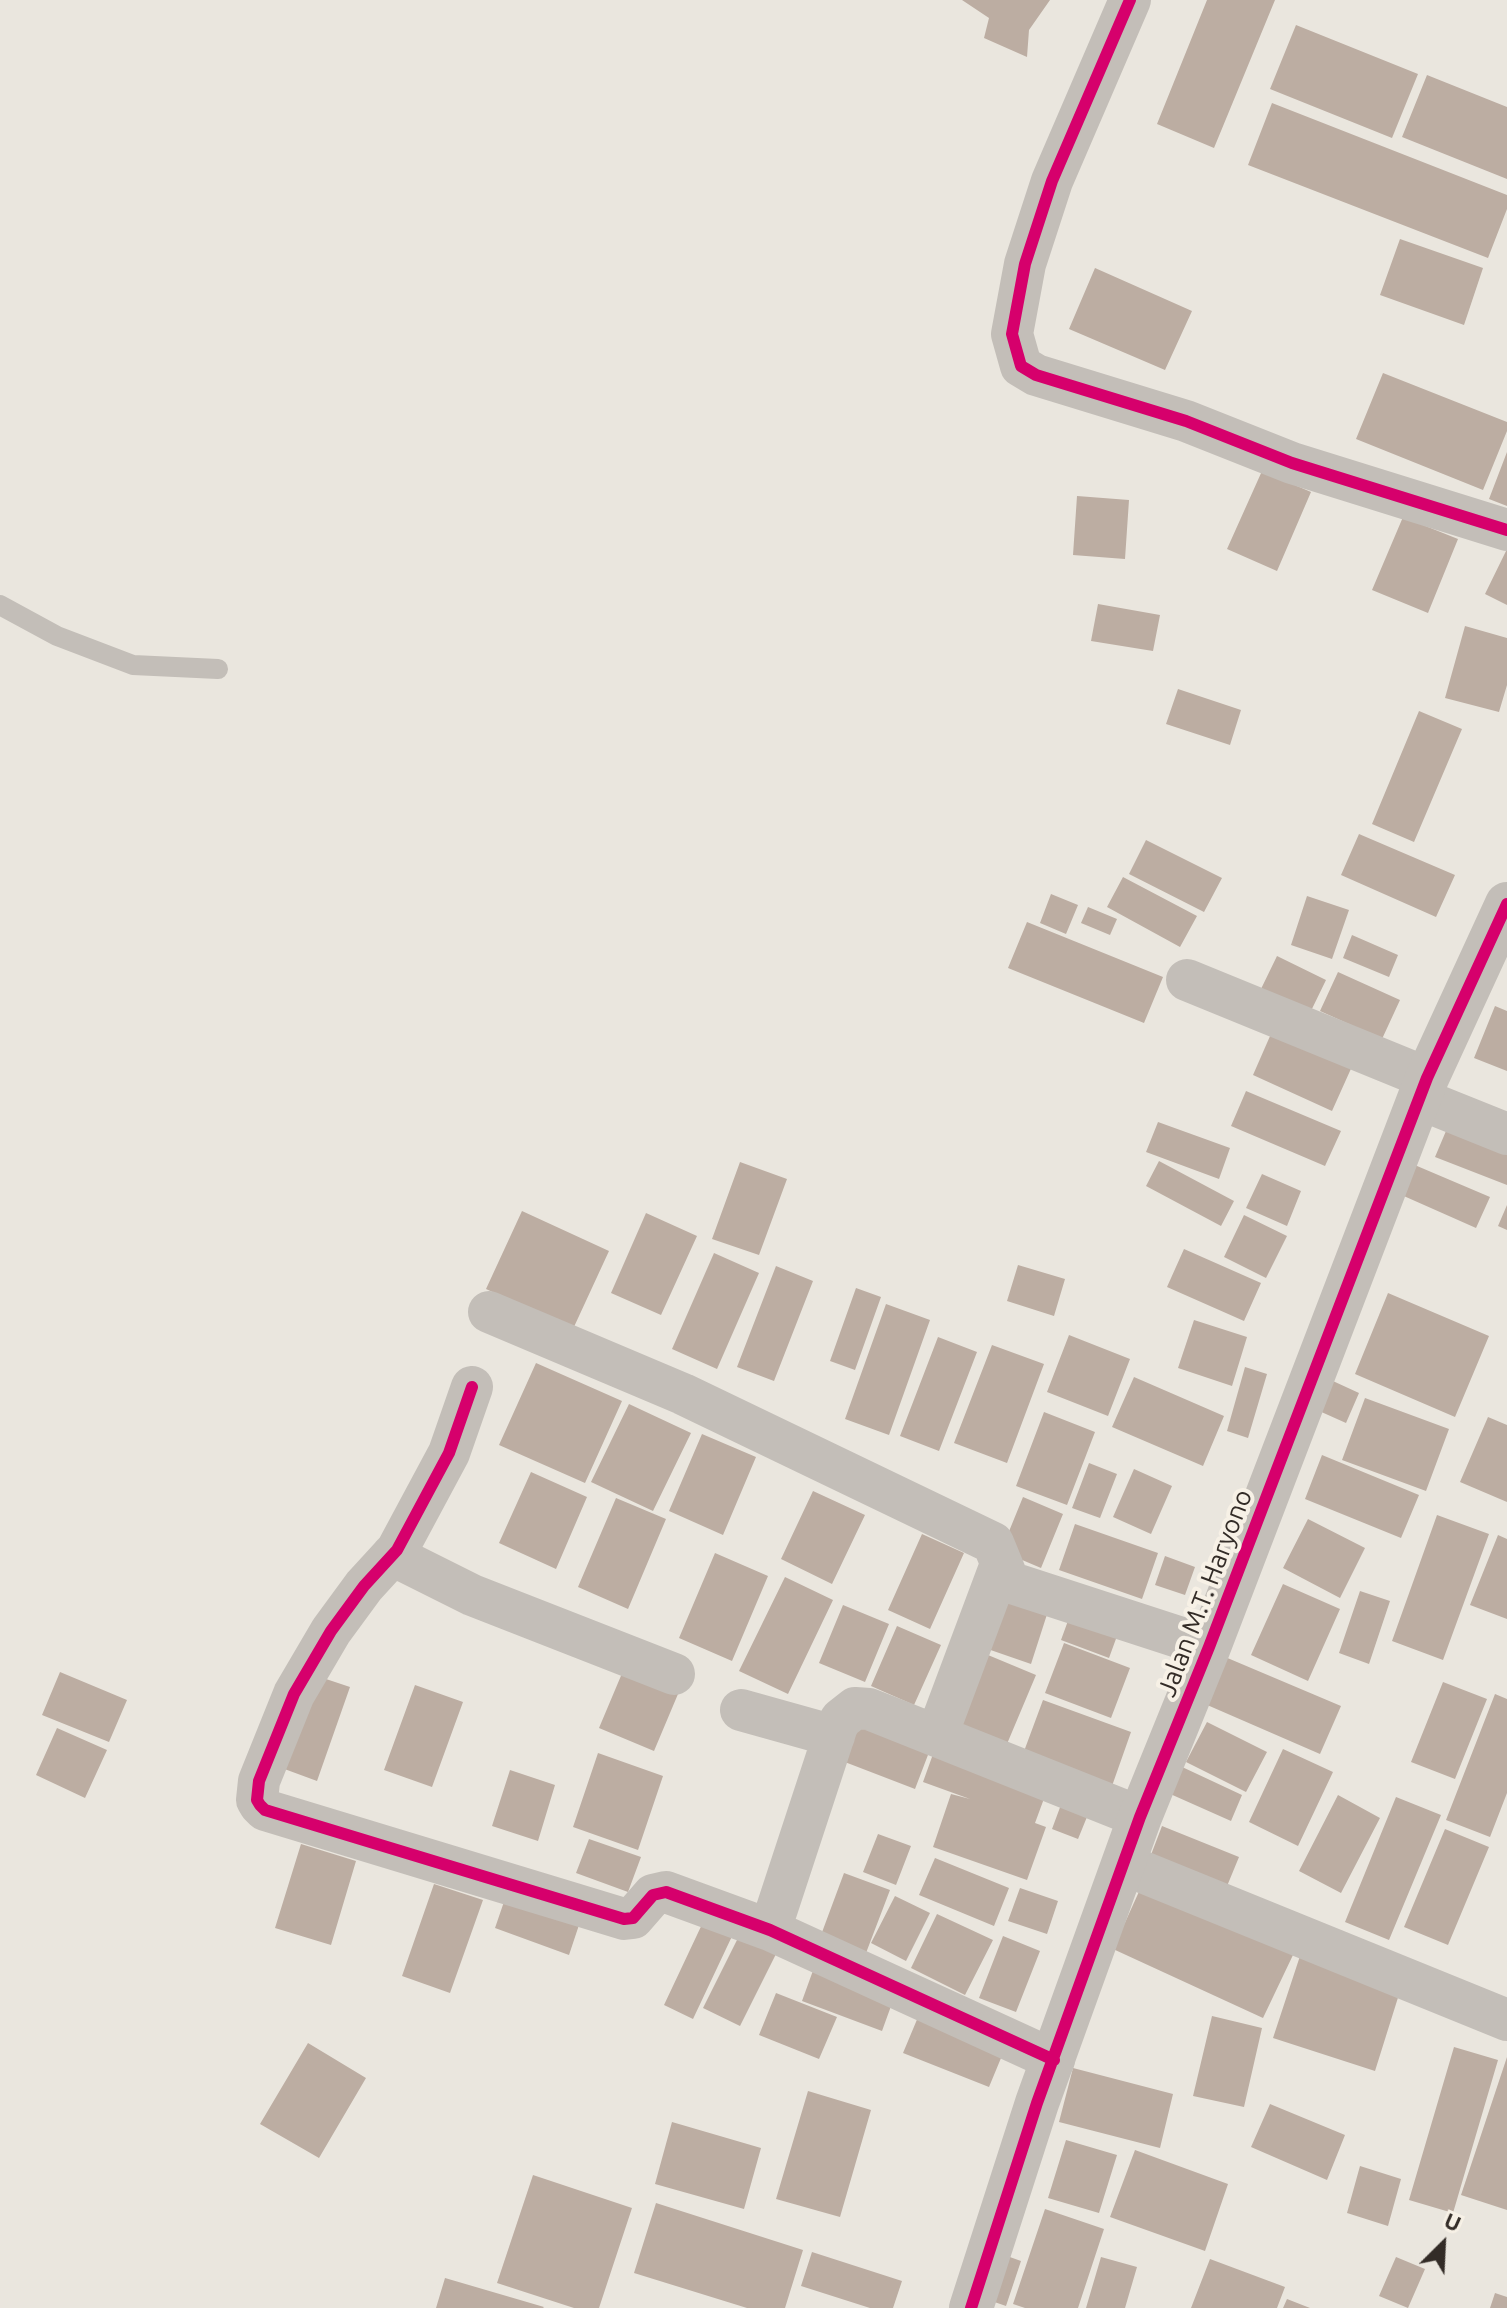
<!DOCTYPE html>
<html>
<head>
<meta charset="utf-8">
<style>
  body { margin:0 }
  #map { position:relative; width:1507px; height:2308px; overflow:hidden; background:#eae6de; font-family:Ubuntu,sans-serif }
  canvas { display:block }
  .north { position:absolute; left:1403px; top:2204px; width:80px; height:80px; -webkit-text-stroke:6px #f7f1e6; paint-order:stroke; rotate:24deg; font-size:22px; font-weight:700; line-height:32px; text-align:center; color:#332c27 }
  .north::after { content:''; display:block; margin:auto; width:28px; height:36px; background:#332c27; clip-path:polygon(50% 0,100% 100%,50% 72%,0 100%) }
</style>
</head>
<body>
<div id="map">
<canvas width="1507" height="2308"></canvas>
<div class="north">U</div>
</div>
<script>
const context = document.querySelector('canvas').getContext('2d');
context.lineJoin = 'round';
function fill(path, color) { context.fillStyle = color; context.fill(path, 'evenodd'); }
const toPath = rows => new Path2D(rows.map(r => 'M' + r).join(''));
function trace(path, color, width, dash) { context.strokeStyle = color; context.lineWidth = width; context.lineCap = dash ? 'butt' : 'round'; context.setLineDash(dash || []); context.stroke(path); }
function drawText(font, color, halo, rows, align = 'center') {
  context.font = font + ' Ubuntu,sans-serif'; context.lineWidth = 8; context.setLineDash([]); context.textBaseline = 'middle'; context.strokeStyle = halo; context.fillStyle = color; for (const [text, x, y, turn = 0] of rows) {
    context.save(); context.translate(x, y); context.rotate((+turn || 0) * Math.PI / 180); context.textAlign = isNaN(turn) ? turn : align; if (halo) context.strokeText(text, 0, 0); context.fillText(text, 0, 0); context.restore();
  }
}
fill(toPath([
  [962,0,1050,0,1029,30,1027,57,984,38,989,18],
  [1207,0,1275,0,1214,148,1157,124],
  [1296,25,1418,74,1392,138,1270,89],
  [1427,75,1507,107,1507,179,1402,137],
  [1272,103,1507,195,1507,209,1488,258,1248,165],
  [1400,239,1483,268,1464,325,1380,295],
  [1095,268,1192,311,1165,370,1069,329],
  [1383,373,1507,422,1507,431,1483,490,1356,439],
  [1507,452,1507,506,1489,499],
  [1262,471,1311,492,1277,571,1227,549],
  [1077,496,1129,500,1125,559,1073,555],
  [1403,517,1458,539,1428,613,1372,590],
  [1507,549,1507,605,1485,594],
  [1098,604,1160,615,1153,651,1091,641],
  [1465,626,1507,638,1507,685,1499,712,1445,698],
  [1178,689,1241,710,1230,745,1166,724],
  [1419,711,1462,729,1414,842,1372,824],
  [1359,834,1455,875,1436,917,1341,875],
  [1146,840,1222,878,1204,912,1129,874],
  [1123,877,1197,916,1180,947,1107,907],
  [1051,894,1078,905,1066,934,1040,923],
  [1307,896,1349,910,1332,959,1291,945],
  [1088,907,1117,919,1110,935,1081,923],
  [1027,922,1163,977,1144,1023,1008,968],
  [1352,935,1398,955,1389,977,1343,958],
  [1277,956,1326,980,1309,1015,1260,991],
  [1338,972,1400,1000,1382,1039,1320,1011],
  [1495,1006,1507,1011,1507,1071,1474,1058],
  [1274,1027,1354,1062,1332,1111,1253,1075],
  [1246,1091,1341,1131,1325,1166,1231,1126],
  [1158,1122,1230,1148,1219,1179,1146,1152],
  [1446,1131,1507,1154,1507,1185,1435,1157],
  [1159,1161,1234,1201,1221,1226,1146,1186],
  [740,1162,787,1179,759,1255,712,1239],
  [1410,1163,1490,1197,1476,1228,1397,1193],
  [1262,1174,1301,1191,1287,1226,1246,1208],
  [1507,1205,1507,1230,1498,1226],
  [522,1211,609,1251,573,1329,486,1289],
  [646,1213,697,1236,661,1315,611,1293],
  [1244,1215,1287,1236,1266,1278,1224,1257],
  [1184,1249,1261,1283,1244,1321,1167,1287],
  [714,1253,759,1273,717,1369,672,1349],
  [1018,1265,1065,1279,1054,1316,1007,1301],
  [776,1266,813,1281,774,1381,737,1367],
  [856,1288,881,1297,855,1370,830,1361],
  [1388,1293,1489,1336,1455,1417,1355,1374],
  [886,1304,930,1320,889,1435,845,1419],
  [1194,1320,1247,1337,1232,1386,1178,1368],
  [1069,1335,1130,1359,1108,1416,1047,1392],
  [938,1337,977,1352,939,1451,900,1436],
  [992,1345,1044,1364,1007,1463,954,1443],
  [536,1363,622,1401,585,1483,499,1445],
  [1245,1367,1267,1374,1248,1438,1227,1431],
  [1322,1376,1359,1393,1346,1423,1308,1406],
  [1134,1377,1224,1416,1203,1466,1112,1427],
  [1365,1398,1449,1429,1426,1491,1342,1460],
  [629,1404,691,1433,653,1511,591,1482],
  [1044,1412,1095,1432,1067,1505,1016,1486],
  [1488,1417,1507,1425,1507,1502,1460,1482],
  [702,1434,756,1457,723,1535,669,1511],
  [1322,1455,1419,1495,1401,1538,1305,1499],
  [1089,1463,1117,1474,1100,1518,1072,1508],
  [1134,1469,1172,1486,1151,1534,1113,1517],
  [531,1472,587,1497,556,1569,499,1543],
  [813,1491,865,1515,832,1584,781,1559],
  [1023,1497,1063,1514,1041,1568,1001,1551],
  [616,1498,666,1519,628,1609,578,1587],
  [1437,1515,1489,1534,1443,1660,1392,1641],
  [1308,1519,1365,1548,1340,1598,1283,1568],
  [1075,1524,1158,1553,1142,1599,1059,1570],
  [922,1534,964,1553,930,1629,888,1610],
  [1498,1535,1507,1539,1507,1619,1470,1605],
  [715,1553,768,1576,732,1661,679,1638],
  [1165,1556,1195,1567,1185,1595,1155,1585],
  [785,1577,833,1600,788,1694,739,1671],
  [1000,1584,1051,1602,1031,1664,979,1646],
  [1283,1584,1340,1609,1308,1681,1251,1655],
  [1360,1591,1390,1601,1369,1664,1339,1653],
  [843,1605,889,1624,865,1682,819,1663],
  [1073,1607,1121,1625,1109,1658,1061,1640],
  [897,1626,941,1645,914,1705,871,1686],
  [1064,1643,1130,1668,1111,1718,1045,1693],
  [976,1650,1036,1675,1004,1751,944,1725],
  [1218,1654,1341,1706,1320,1754,1198,1701],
  [623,1671,678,1694,654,1751,599,1728],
  [60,1672,127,1700,109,1742,42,1715],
  [311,1674,350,1687,317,1781,279,1767],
  [1443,1682,1487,1699,1455,1779,1411,1762],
  [415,1685,463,1702,432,1787,384,1770],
  [1495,1694,1507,1699,1507,1793,1490,1837,1446,1820],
  [1043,1700,1131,1732,1112,1786,1023,1754],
  [853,1716,931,1747,915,1789,837,1759],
  [1207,1722,1267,1752,1246,1792,1186,1762],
  [57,1728,107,1750,85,1798,36,1775],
  [937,1743,1049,1785,1035,1823,1046,1827,1027,1880,933,1847,951,1794,970,1799,923,1782],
  [1283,1749,1333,1772,1298,1846,1249,1822],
  [598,1753,663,1776,638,1850,573,1827],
  [1180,1766,1242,1795,1231,1821,1168,1793],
  [510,1770,555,1785,538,1841,492,1826],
  [1338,1795,1380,1818,1341,1893,1299,1871],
  [1396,1797,1441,1815,1389,1940,1345,1922],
  [1062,1802,1089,1812,1078,1839,1052,1829],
  [1162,1826,1239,1857,1225,1891,1149,1860],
  [1445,1829,1489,1847,1448,1945,1404,1927],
  [878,1834,911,1846,896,1885,863,1872],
  [589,1839,641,1857,628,1892,576,1873],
  [301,1844,356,1861,331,1945,275,1928],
  [935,1858,1009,1888,994,1926,919,1895],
  [844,1873,890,1890,866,1953,821,1935],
  [434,1884,483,1900,450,1993,402,1976],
  [1142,1885,1293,1955,1263,2018,1113,1949],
  [1020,1888,1058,1901,1047,1934,1008,1921],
  [508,1890,582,1916,569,1955,495,1928],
  [895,1896,930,1913,906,1961,871,1943],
  [937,1914,993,1940,965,1995,911,1968],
  [705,1918,734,1932,693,2019,664,2005],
  [740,1934,777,1952,740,2026,703,2008],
  [1003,1936,1040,1951,1016,2012,979,1998],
  [1300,1956,1401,1988,1375,2071,1273,2038],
  [815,1965,895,1995,882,2031,802,2001],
  [776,1993,837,2017,819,2059,759,2035],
  [921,2010,1006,2046,989,2087,903,2053],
  [1212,2016,1262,2028,1244,2107,1193,2096],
  [308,2043,366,2078,319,2158,260,2124],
  [1454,2047,1498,2060,1453,2213,1409,2200],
  [1507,2057,1507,2210,1461,2195],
  [1073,2068,1173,2094,1160,2148,1059,2122],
  [808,2091,871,2110,840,2217,776,2199],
  [1270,2104,1345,2135,1327,2180,1251,2147],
  [672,2122,761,2148,744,2209,655,2184],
  [1066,2140,1117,2155,1099,2213,1048,2198],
  [1135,2150,1228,2184,1205,2251,1110,2217],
  [1360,2166,1401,2179,1388,2226,1347,2213],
  [533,2175,632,2208,599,2308,574,2308,497,2283],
  [656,2203,803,2250,785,2308,747,2308,634,2273],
  [1045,2209,1104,2229,1078,2308,1025,2308,1013,2304],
  [993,2251,1021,2261,1006,2306,977,2296],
  [812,2252,902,2281,893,2308,870,2308,801,2286],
  [1101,2257,1137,2267,1125,2308,1086,2308],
  [1396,2257,1425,2269,1408,2308,1379,2296],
  [1210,2259,1285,2287,1277,2308,1191,2308],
  [445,2278,544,2307,543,2308,436,2308],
  [1495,2293,1507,2297,1507,2308,1490,2308],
  [1287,2299,1310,2308,1283,2308]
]), '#bcada2');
trace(toPath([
  [0,605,57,636,133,665,218,669]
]), '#c3beb8', 20);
trace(toPath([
  [1130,0,1052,181,1025,264,1012,334,1021,366,1036,375,1186,421,1292,463,1507,530],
  [1187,980,1427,1078],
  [1420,1099,1507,1134],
  [489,1312,683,1394,993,1543,1009,1582,1209,1647],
  [472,1387,449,1453,397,1550,364,1586,331,1631,294,1694,259,1781,257,1800,260,1805,265,1810,624,1919,633,1918,653,1895,666,1892,770,1930,1054,2060],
  [392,1555,472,1595,674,1674],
  [741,1710,834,1736],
  [937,1735,1001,1564],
  [1123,1864,1507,2020],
  [770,1930,837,1726,841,1719,855,1708,869,1709,1140,1817]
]), '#c3beb8', 42);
trace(toPath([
  [971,2308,1037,2103,1140,1817,1209,1647,1427,1078,1507,904]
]), '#c3beb8', 44);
trace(toPath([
  [1130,0,1052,181,1025,264,1012,334,1021,366,1036,375,1186,421,1292,463,1507,530],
  [472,1387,449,1453,397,1550,364,1586,331,1631,294,1694,259,1781,257,1800,260,1805,265,1810,624,1919,633,1918,653,1895,666,1892,770,1930,1054,2060],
  [971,2308,1037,2103,1140,1817,1209,1647,1427,1078,1507,904]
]), '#d6006c', 12);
drawText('26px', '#332c27', '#f7f1e6', [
  ["Jalan M.T. Haryono",1205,1593,-69]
]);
</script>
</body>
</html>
